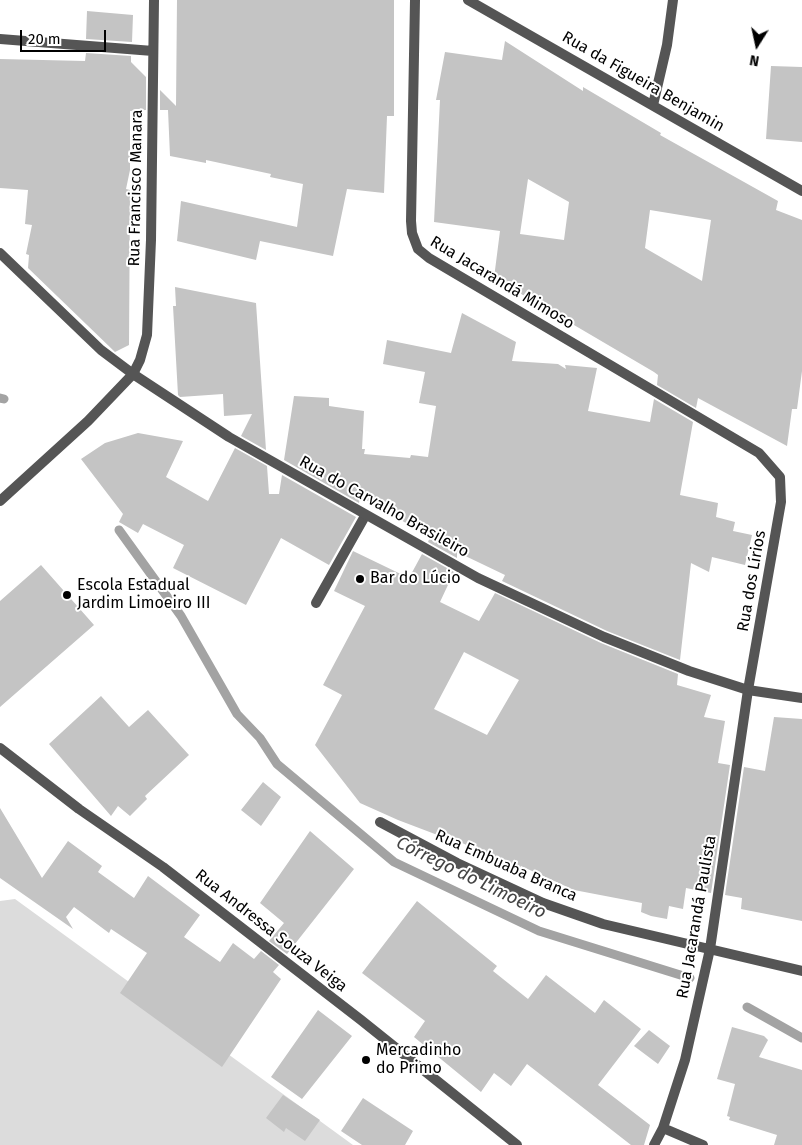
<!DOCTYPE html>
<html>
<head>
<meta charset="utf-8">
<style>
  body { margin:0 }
  #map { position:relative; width:802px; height:1145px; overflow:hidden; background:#fff; font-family:"Fira Sans",sans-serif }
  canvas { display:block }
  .north { position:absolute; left:732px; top:20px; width:50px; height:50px; -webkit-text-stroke:4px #fff; paint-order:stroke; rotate:190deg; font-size:14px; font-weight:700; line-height:20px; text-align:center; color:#000 }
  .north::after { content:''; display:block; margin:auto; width:18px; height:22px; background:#000; clip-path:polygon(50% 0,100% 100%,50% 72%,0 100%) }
  .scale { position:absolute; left:20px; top:30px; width:86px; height:22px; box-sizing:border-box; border:2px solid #000; border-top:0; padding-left:6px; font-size:15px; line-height:18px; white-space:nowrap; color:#000; -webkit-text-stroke:4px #fff; paint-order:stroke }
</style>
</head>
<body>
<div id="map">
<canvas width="802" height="1145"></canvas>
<div class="north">N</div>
<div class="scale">20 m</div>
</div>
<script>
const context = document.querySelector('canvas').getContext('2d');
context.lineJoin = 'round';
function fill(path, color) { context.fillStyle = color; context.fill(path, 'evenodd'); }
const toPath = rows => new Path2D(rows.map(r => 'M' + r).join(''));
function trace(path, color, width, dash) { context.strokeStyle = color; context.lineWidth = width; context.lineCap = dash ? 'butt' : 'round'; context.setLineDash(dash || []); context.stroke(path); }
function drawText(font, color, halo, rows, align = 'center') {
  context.font = font + ' "Fira Sans",sans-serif'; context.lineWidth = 4; context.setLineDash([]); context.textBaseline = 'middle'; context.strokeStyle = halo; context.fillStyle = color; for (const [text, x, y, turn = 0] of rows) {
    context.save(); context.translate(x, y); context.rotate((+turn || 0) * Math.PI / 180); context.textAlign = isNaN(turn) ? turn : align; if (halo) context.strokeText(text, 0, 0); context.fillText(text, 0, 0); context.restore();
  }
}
fill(toPath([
  [15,899,353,1145,0,1145,0,901]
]), '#dcdcdc');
trace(toPath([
  [0,398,4,399],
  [119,530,181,616,237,714,260,738,277,764,394,862,539,931,690,978],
  [747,1007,802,1038]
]), '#a3a3a3', 9);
fill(toPath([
  [177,0,394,0,394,116,387,116,384,193,347,189,333,256,260,241,256,260,177,241,181,201,297,227,303,184,270,177,271,174,206,160,206,163,170,156,168,110,160,110,160,90,176,106],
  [87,11,133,15,132,42,86,39],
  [505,41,583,91,583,87,661,133,660,135,778,201,776,210,802,220,802,371,797,409,792,409,787,446,698,398,696,408,657,385,658,375,654,372,494,278,500,231,434,222,440,100,436,100,445,52,502,60],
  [528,179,569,202,564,240,520,234],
  [650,210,711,220,702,281,645,248],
  [86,53,131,56,131,62,146,77,146,110,130,111,130,170,126,189,130,190,129,345,115,352,28,268,29,255,26,254,32,225,25,224,28,190,0,188,0,59,85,61],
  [771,66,802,67,802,142,766,139],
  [175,287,256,303,266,450,241,436,252,414,224,416,223,394,180,397,178,395,173,306,176,306],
  [462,313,516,342,512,361,558,364,566,369,565,365,597,368,588,411,650,422,654,399,693,422,680,495,718,503,716,517,735,522,733,531,752,535,745,565,712,557,709,572,691,563,680,660,607,631,502,581,505,575,457,552,457,558,428,542,430,537,368,501,360,497,359,503,284,460,294,396,329,398,329,406,364,411,362,449,365,449,364,454,410,458,411,455,428,457,436,406,419,403,425,372,383,364,387,340,451,353],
  [138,433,183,441,166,477,208,501,235,448,267,466,269,494,279,494,282,475,356,517,329,565,281,538,246,605,173,568,184,545,143,524,138,533,119,522,123,514,81,459,105,443],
  [353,551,409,578,422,554,454,572,440,602,479,621,495,593,601,643,678,674,677,685,711,695,704,717,725,721,718,763,730,765,711,893,686,888,683,909,669,906,667,919,651,916,641,912,642,903,574,890,521,866,519,869,449,837,448,839,398,820,360,803,315,745,342,695,323,685,365,606,334,591],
  [464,652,519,680,487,735,434,709],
  [41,565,94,625,0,707,0,601],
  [101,696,129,727,148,710,189,755,145,796,147,799,130,816,118,806,111,816,49,744],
  [774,717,802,719,802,921,741,909,742,898,725,895,744,767,765,771],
  [263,782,281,797,261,826,241,810],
  [0,808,42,878,68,841,102,866,98,872,134,898,148,876,200,915,184,937,220,962,233,943,254,959,261,951,279,965,273,972,281,979,222,1067,120,993,147,953,111,929,109,933,74,907,66,917,73,929,0,878],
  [310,831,354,869,287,954,269,941,284,923,260,903],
  [417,901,497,966,493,971,528,999,546,975,595,1013,604,1000,641,1029,598,1085,650,1125,644,1145,631,1145,527,1064,511,1086,494,1073,481,1092,414,1037,425,1021,362,973],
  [318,1010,352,1036,302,1099,271,1077],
  [732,1027,764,1036,768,1040,759,1057,802,1070,802,1145,774,1145,777,1135,729,1120,730,1117,727,1116,735,1084,717,1079],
  [649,1030,670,1046,658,1064,634,1046],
  [283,1095,320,1120,305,1141,286,1128,284,1132,266,1118],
  [363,1098,413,1131,405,1145,362,1145,341,1131]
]), '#c4c4c4');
trace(toPath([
  [316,603,365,516]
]), '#555', 10);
trace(toPath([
  [415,0,411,221,412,233,418,249,429,258,759,453,780,477,781,502,748,690,710,949,685,1060,663,1128,654,1145],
  [468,0,802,191],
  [0,39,153,51],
  [653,105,667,45,673,0],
  [0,253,101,350,133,374,140,360,147,335,151,240,154,0],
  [0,748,79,809,163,867,361,1020,517,1145],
  [380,822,457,863,543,903,603,924,802,971],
  [663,1128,703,1145]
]), '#555', 10);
trace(toPath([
  [0,501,88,421,133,374,229,437,478,578,604,637,689,671,748,690,802,698]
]), '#555', 10);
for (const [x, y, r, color] of [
  [360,579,5,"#000"],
  [67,595,5,"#000"],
  [366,1060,5,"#000"]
]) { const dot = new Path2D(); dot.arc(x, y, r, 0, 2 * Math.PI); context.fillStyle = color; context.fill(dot); trace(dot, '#fff', 2); }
drawText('16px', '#000', '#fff', [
  ["Rua da Figueira Benjamin",643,82,30],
  ["Rua Francisco Manara",136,188,-89],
  ["Rua Jacarandá Mimoso",502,283,31],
  ["Rua do Carvalho Brasileiro",384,507,29],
  ["Rua dos Lírios",752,581,-80],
  ["Rua Embuaba Branca",506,866,24],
  ["Rua Jacarandá Paulista",697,917,-80],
  ["Rua Andressa Souza Veiga",271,931,38]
]);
drawText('16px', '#000', '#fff', [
  ["Bar do Lúcio",370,579],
  ["Escola Estadual",77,586],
  ["Jardim Limoeiro III",77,604],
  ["Mercadinho",376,1051],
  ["do Primo",376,1069]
], 'left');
drawText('italic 18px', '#444', '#fff', [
  ["Córrego do Limoeiro",471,878,26]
]);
</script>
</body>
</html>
